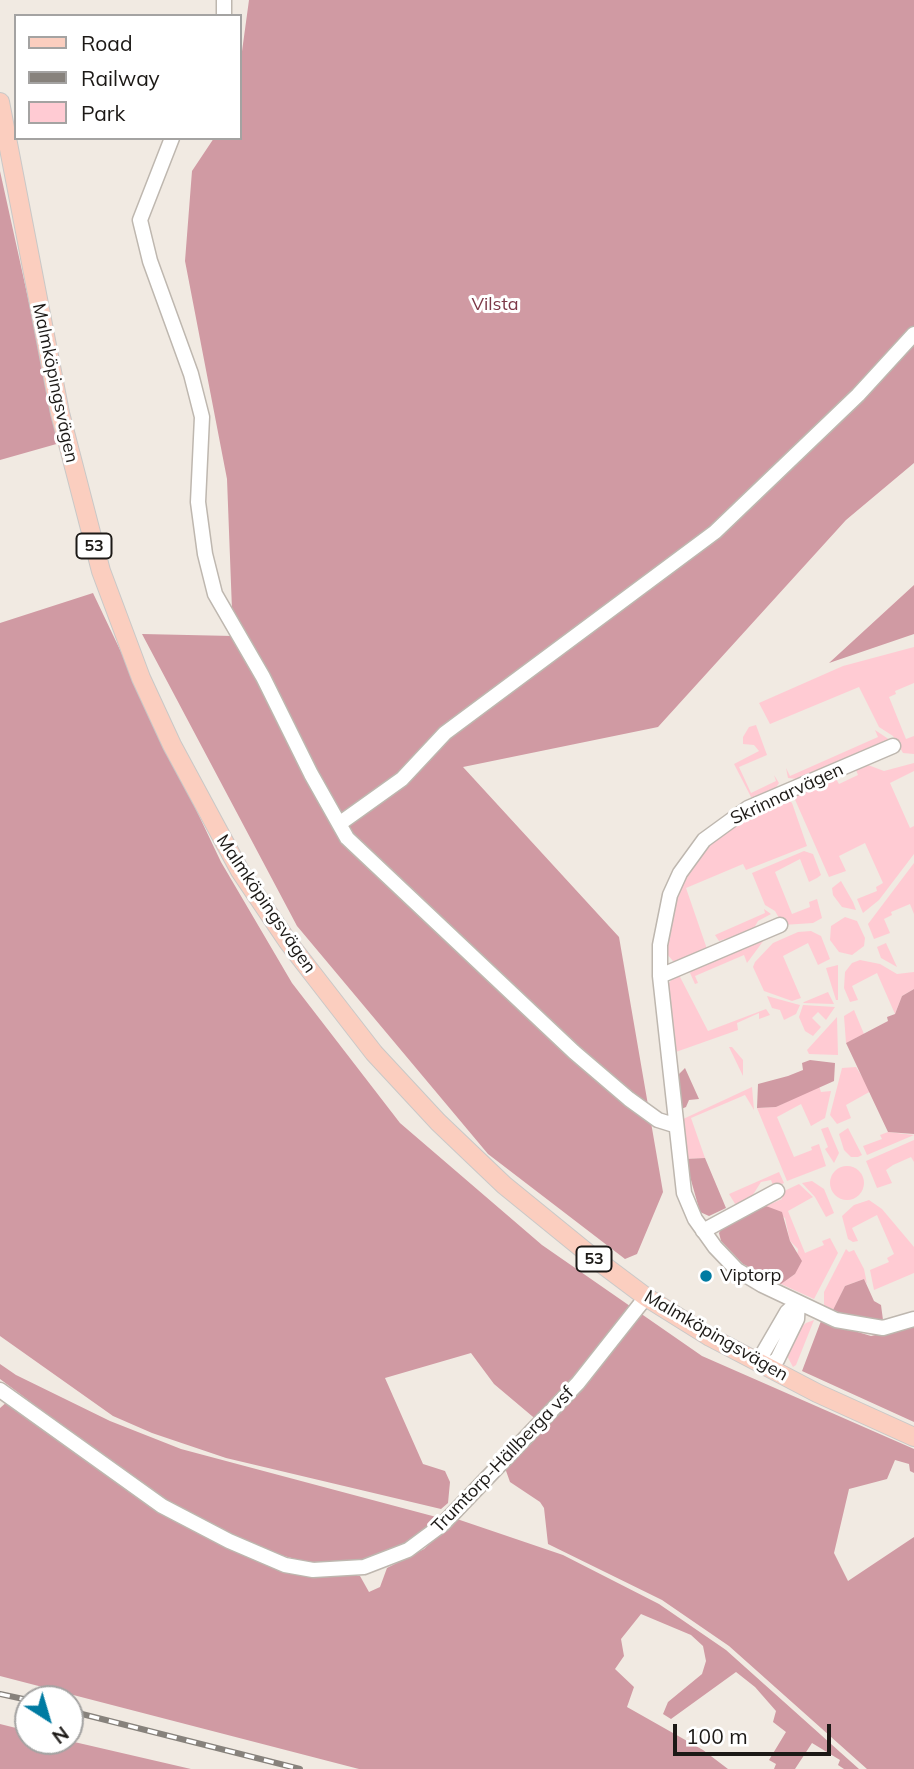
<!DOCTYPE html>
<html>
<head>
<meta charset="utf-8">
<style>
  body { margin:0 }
  #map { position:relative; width:914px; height:1769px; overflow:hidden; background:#f1eae2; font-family:Mulish,sans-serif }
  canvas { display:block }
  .legend { position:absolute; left:14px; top:14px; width:228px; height:126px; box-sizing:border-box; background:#fff; border:2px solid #a4a3a2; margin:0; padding:9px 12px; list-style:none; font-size:21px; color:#1c1916 }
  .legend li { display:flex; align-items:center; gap:14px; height:35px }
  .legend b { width:35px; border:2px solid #a4a3a2 }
  .north { position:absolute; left:14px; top:1685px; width:70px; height:70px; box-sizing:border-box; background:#fff; border:2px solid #a4a3a2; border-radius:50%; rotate:143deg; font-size:19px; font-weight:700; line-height:28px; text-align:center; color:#1c1916 }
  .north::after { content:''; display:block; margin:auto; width:24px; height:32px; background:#007ba2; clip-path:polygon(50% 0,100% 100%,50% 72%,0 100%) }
  .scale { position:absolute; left:673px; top:1724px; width:158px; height:32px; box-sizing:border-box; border:4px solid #1c1916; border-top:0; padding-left:9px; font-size:21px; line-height:24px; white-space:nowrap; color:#1c1916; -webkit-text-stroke:5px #fff; paint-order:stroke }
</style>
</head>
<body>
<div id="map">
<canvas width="914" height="1769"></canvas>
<ul class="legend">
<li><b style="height:9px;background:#fbcebf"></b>Road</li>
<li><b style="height:9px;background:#87827c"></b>Railway</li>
<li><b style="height:19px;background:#ffcbd3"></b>Park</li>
</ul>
<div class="north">N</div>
<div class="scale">100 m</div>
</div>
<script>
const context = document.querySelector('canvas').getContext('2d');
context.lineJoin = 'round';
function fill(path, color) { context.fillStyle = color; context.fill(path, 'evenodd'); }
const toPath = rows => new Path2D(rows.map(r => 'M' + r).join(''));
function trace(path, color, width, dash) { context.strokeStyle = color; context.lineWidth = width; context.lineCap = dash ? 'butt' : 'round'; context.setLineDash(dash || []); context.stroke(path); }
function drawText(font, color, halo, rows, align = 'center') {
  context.font = font + ' Mulish,sans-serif'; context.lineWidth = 6; context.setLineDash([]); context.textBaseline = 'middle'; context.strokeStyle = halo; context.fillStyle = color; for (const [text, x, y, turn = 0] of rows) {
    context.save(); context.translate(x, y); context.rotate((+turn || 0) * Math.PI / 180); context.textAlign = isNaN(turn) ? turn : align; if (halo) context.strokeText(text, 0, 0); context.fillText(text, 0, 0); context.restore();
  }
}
fill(toPath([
  [914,647,914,683,895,691,896,694,889,697,906,739,914,736,914,754,903,753,893,736,879,727,859,687,770,724,759,703,843,666],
  [756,725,767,755,739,767,751,793,776,781,774,775,779,783,775,789,754,798,751,797,734,764,759,751,754,745,743,744,743,737,749,727],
  [875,730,890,740,797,779,788,778,786,768,790,776,878,737],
  [914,763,914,771,890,783,910,828,914,826,914,854,879,900,863,913,857,899,877,891,876,887,883,883,865,843,839,856,846,871,829,877,793,795,835,777,839,784,858,775,856,770,868,765,884,771],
  [787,798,792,803,807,846,746,870,743,864,686,888,707,949,681,961,673,961,666,953,677,893,686,874,711,842,756,810],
  [804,851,813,854,821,875,817,878,809,882,800,859,775,872,792,914,810,907,809,902,817,899,822,918,813,923,783,925,775,911,765,905,752,873],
  [914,863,914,914,910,904,891,912,892,915,884,919,890,933,874,939,868,924],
  [841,881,853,902,856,910,842,907,833,895,832,888],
  [764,909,771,914,758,921,753,930,719,941,715,935,765,913],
  [845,917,857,921,865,938,864,946,852,955,839,952,830,940,831,926],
  [811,931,821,936,830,959,818,965,808,943,783,956,801,998,792,1001,764,991,753,967,755,962,773,943,798,932],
  [762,938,764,940,747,963,744,955,695,976,698,983,695,984,690,973,693,967],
  [886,943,897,967,881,958,877,947],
  [860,960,880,964,897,974,914,972,914,989,902,996,895,1014,877,973,852,986,858,1000,850,1002,844,988,845,972,852,963],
  [838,965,838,1000,836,1000,826,968],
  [679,975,708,1031,766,1009,770,1015,759,1019,759,1013,737,1023,738,1030,673,1053,667,986,674,976],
  [828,992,834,1004,803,1003,804,1002],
  [767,996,796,1004,800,1005,796,1014,784,1020,780,1010,772,1008],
  [803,1005,835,1007,826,1020,818,1012,812,1018,821,1027,813,1036,805,1031,799,1017],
  [854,1010,864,1034,846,1043,844,1016],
  [837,1017,838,1055,809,1054,807,1050],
  [729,1047,732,1047,743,1060,743,1076],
  [856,1067,871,1091,846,1105,851,1118,837,1124,830,1115,842,1068],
  [819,1086,821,1092,831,1091,825,1118,811,1126,801,1104,777,1117,794,1157,812,1150,811,1147,819,1144,826,1166,787,1181,757,1108,776,1107],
  [752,1087,754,1110,745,1095,691,1118,705,1158,685,1159,681,1120],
  [828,1127,839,1153,834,1163,825,1149,828,1147,821,1129],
  [848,1128,862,1155,858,1157,851,1157,844,1150,839,1134],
  [888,1132,914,1135,867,1155,863,1146,882,1139,880,1135],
  [914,1140,914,1162,911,1157,893,1165,886,1170,892,1183,877,1188,866,1161],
  '830 1183a17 17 0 1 1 34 0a17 17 0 1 1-34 0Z',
  [779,1172,784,1183,774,1188,771,1180,761,1182,749,1201,737,1207,729,1194],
  [812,1181,824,1189,834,1213,826,1217,815,1197,802,1183],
  [799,1184,813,1197,788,1211,805,1253,824,1245,822,1241,830,1238,838,1253,814,1299,781,1284,795,1274,798,1249,790,1241,785,1218,766,1206,782,1199,780,1193],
  [869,1200,882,1209,914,1247,914,1273,874,1290,870,1270,889,1262,887,1258,894,1254,877,1215,852,1228,858,1241,853,1242,848,1239,842,1216,854,1205],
  [846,1249,849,1252,854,1250,864,1269,867,1284,864,1279,845,1286,833,1310,824,1305,824,1292],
  [814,1320,796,1365,793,1367,786,1354,798,1330,806,1323]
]), '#ffcbd3');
fill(toPath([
  [249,0,914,0,914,463,846,520,658,727,463,767,619,937,663,1192,637,1254,625,1259,488,1154,297,926,142,634,233,636,227,479,185,261,192,171,214,138,240,138,240,66],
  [0,171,60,443,0,460],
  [914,585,914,634,829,663],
  [93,593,221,862,292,983,400,1123,542,1245,702,1356,914,1449,914,1473,910,1471,909,1464,895,1460,887,1479,849,1489,834,1553,848,1581,914,1537,914,1769,867,1769,729,1646,662,1600,548,1544,544,1508,540,1502,510,1482,505,1468,545,1427,494,1384,471,1353,385,1378,423,1464,445,1471,450,1482,448,1503,441,1509,226,1458,152,1433,113,1416,0,1336,0,623],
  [914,989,914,1134,888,1132,846,1043,888,1021,887,1017,895,1014,902,996],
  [810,1060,835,1063,834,1081,776,1107,757,1108,758,1084,788,1076,803,1070,802,1063],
  [685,1068,699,1099,689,1100,686,1107,679,1110,675,1078],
  [705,1158,726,1208,709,1216,700,1212,685,1159],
  [766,1206,782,1212,790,1241,802,1261,795,1274,781,1284,743,1264,721,1241,719,1233,723,1227],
  [864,1279,874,1301,881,1305,883,1320,854,1318,833,1310,845,1286],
  [821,1321,871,1336,914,1326,914,1422,802,1371],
  [0,1364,16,1375,110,1421,181,1449,440,1518,404,1545,369,1560,314,1564,269,1552,163,1501,0,1379],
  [8,1401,197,1531,335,1576,360,1576,369,1592,380,1587,387,1568,424,1549,457,1519,563,1555,659,1604,726,1650,859,1769,844,1769,838,1765,840,1760,812,1743,795,1769,774,1769,776,1764,769,1760,786,1732,773,1722,776,1711,755,1687,736,1672,671,1719,663,1714,668,1702,702,1674,706,1661,703,1646,691,1635,641,1614,621,1639,624,1656,615,1669,634,1687,627,1707,703,1750,728,1769,359,1769,0,1676,0,1408],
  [0,1724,28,1731,28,1741,70,1741,191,1769,0,1769]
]), '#d09aa3');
const minor = toPath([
  [224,0,224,16],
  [172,138,140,220,150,261,191,374,202,417,198,502,205,554,215,594,263,677,311,774,347,838,574,1052,629,1099,658,1120,674,1125],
  [893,746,748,808,704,840,680,873,670,895,660,945,660,976,684,1193,695,1219,715,1247,737,1270,762,1285,836,1320,883,1328,914,1319],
  [339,824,402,779,445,733,715,532,858,395,914,334],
  [660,976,780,925],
  [703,1231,777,1191],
  [798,1302,797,1319,777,1360,766,1366,762,1355,787,1312,798,1302],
  [0,1390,162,1506,229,1541,285,1565,313,1570,364,1567,408,1550,443,1524,578,1383,646,1297]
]);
const major = toPath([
  [0,102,60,413,101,571,141,678,172,745,240,871,288,942,374,1053,438,1122,504,1185,590,1255,646,1297,710,1337,817,1393,914,1437]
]);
trace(minor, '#beb7af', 17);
trace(major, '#c9c8c7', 20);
trace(minor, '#fff', 14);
trace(major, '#fbcebf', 18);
const rail = toPath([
  [0,1694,28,1700],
  [70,1711,300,1769]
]);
trace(rail, '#87827c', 6);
trace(rail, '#fff', 3.5, [10]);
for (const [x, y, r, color] of [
  [706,1276,7,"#007ba2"]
]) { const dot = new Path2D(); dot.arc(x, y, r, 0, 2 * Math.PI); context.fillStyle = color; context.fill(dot); trace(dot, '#fff', 2.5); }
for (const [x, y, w] of [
  [94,546,35],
  [594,1259,35]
]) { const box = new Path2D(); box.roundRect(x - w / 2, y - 12.5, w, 25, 5); context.fillStyle = '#fff'; context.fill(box); trace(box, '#1c1916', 2); }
drawText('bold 16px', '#1c1916', null, [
  ["53",94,546],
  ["53",594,1259]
]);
drawText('18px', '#7d3948', '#fff', [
  ["Vilsta",495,305]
]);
drawText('18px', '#1c1916', '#fff', [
  ["Malmköpingsvägen",55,383,78],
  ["Skrinnarvägen",787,794,-25],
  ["Malmköpingsvägen",266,904,56],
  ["Malmköpingsvägen",716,1336,30],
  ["Trumtorp-Hällberga vsf",503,1460,-46]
]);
drawText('18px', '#1c1916', '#fff', [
  ["Viptorp",720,1276]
], 'left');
</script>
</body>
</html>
